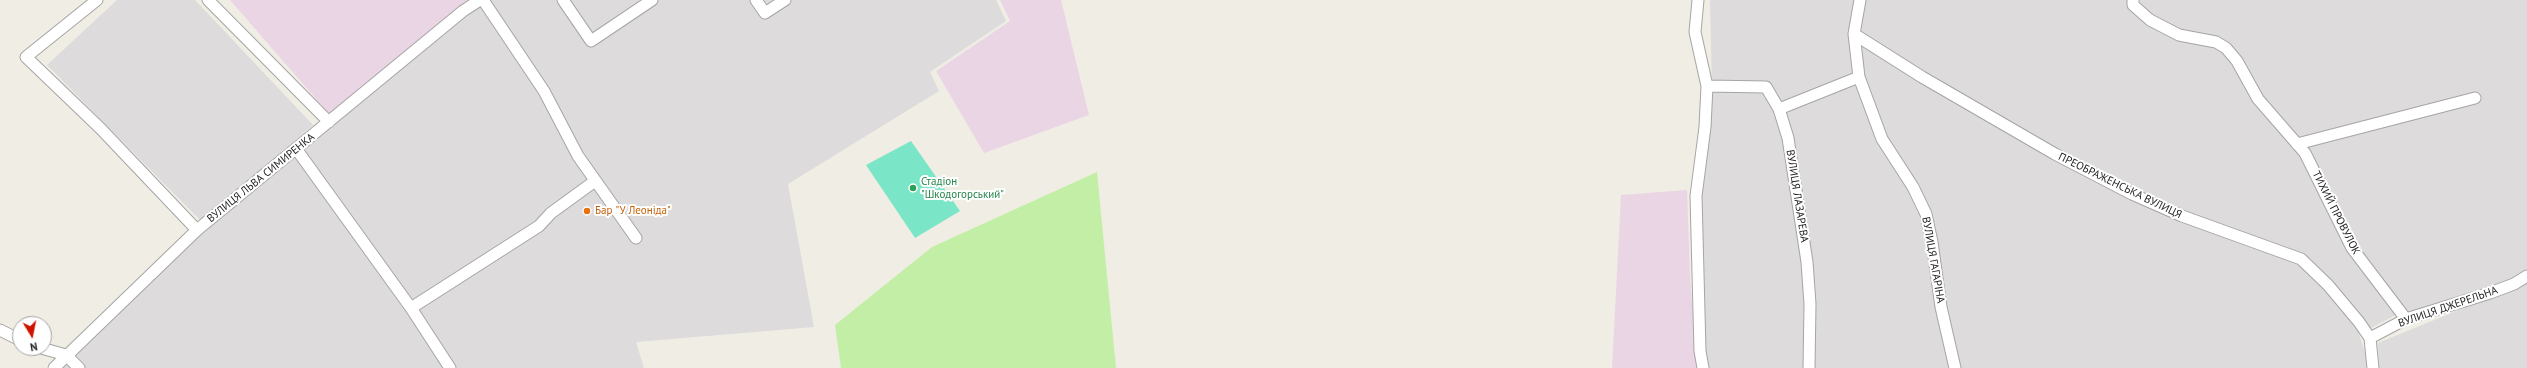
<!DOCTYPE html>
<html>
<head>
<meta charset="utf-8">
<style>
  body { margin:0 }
  #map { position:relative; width:2527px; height:368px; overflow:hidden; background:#f0ede4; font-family:"PT Sans",sans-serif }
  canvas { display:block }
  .north { position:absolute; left:12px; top:316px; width:40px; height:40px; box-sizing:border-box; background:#fff; border:1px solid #a5a5a5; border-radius:50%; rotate:170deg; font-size:11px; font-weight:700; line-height:16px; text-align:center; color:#1e1e1e }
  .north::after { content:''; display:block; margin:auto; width:14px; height:18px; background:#cd1400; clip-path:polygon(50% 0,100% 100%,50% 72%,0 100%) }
</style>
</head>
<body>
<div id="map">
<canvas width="2527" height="368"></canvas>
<div class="north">N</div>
</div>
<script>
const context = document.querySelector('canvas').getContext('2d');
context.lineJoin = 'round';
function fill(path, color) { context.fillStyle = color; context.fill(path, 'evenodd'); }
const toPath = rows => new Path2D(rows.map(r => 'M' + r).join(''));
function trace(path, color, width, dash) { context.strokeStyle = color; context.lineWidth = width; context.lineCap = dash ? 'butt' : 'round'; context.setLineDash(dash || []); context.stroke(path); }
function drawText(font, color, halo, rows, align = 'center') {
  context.font = font + ' "PT Sans",sans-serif'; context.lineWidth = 4; context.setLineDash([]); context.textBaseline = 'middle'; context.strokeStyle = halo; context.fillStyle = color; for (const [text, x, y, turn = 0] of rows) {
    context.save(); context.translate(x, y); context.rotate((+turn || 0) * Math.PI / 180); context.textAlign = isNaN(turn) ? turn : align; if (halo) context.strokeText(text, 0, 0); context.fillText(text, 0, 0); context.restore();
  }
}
fill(toPath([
  [117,0,195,0,313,125,202,222,47,65],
  [487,0,996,0,1006,21,930,72,939,91,788,184,814,327,636,342,644,368,58,368,200,232],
  [1710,0,2527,0,2527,271,2515,279,2420,312,2394,316,2359,334,2368,362,2367,368,1706,368,1700,215,1712,91],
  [2527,279,2527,368,2379,368,2378,343,2510,289]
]), '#dddbdb');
fill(toPath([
  [230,0,470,0,330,115],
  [1000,0,1061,0,1089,115,984,153,936,71,1010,21],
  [1687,190,1690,276,1697,368,1612,368,1621,195]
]), '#ead5e4');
fill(toPath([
  [1097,172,1116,368,841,368,835,325,932,247]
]), '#c2efa5');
fill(toPath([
  [911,141,960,211,915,238,866,165]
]), '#7be6c7');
const street = toPath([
  [97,0,26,57,100,128,197,230],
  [208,0,329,122],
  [483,0,544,91,578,156,636,238],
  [563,0,591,41,652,0],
  [756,0,765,13,785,0],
  [1698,0,1695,32,1707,86,1705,127,1696,196,1700,351,1703,368],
  [1860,0,1854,34,1859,77,1882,139,1913,187,1926,214,1932,242,1941,307,1955,368],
  [2133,0,2133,5,2150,20,2179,35,2216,42,2226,48,2237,61,2258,99,2305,153,2352,248,2406,319],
  [1854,34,1922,77,2055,154,2132,194,2182,216,2301,259,2328,285,2359,322,2370,338,2373,368],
  [1707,86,1766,87,1779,109,1788,138,1807,262,1810,304,1809,368],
  [1779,109,1859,77],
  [2297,144,2475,98],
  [297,150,411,308,450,368],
  [411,308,539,226,551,213,595,181],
  [0,330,20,340],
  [2370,338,2406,319,2490,293,2514,284,2527,276],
  [41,348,66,355,79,368],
  [54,368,197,230,463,11,480,0]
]);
trace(street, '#a5a5a5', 13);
trace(street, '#fff', 11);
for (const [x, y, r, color] of [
  [913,188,4,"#2e9e5b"],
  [587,211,4,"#e8710a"]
]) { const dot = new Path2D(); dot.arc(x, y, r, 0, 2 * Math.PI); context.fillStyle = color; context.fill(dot); trace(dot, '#fff', 1.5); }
drawText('11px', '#1e1e1e', '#fff', [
  ["ВУЛИЦЯ ЛЬВА СИМИРЕНКА",261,178,-39],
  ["ПРЕОБРАЖЕНСЬКА ВУЛИЦЯ",2120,186,26],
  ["ВУЛИЦЯ ЛАЗАРЕВА",1797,196,81],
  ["ТИХИЙ ПРОВУЛОК",2336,213,63],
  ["ВУЛИЦЯ ГАГАРІНА",1933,260,80],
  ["ВУЛИЦЯ ДЖЕРЕЛЬНА",2448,307,-19]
]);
drawText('11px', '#27864d', '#fff', [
  ["Стадіон",921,182],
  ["\"Шкодогорський\"",921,195]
], 'left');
drawText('11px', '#c56008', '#fff', [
  ["Бар \"У Леоніда\"",595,211]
], 'left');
</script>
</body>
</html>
